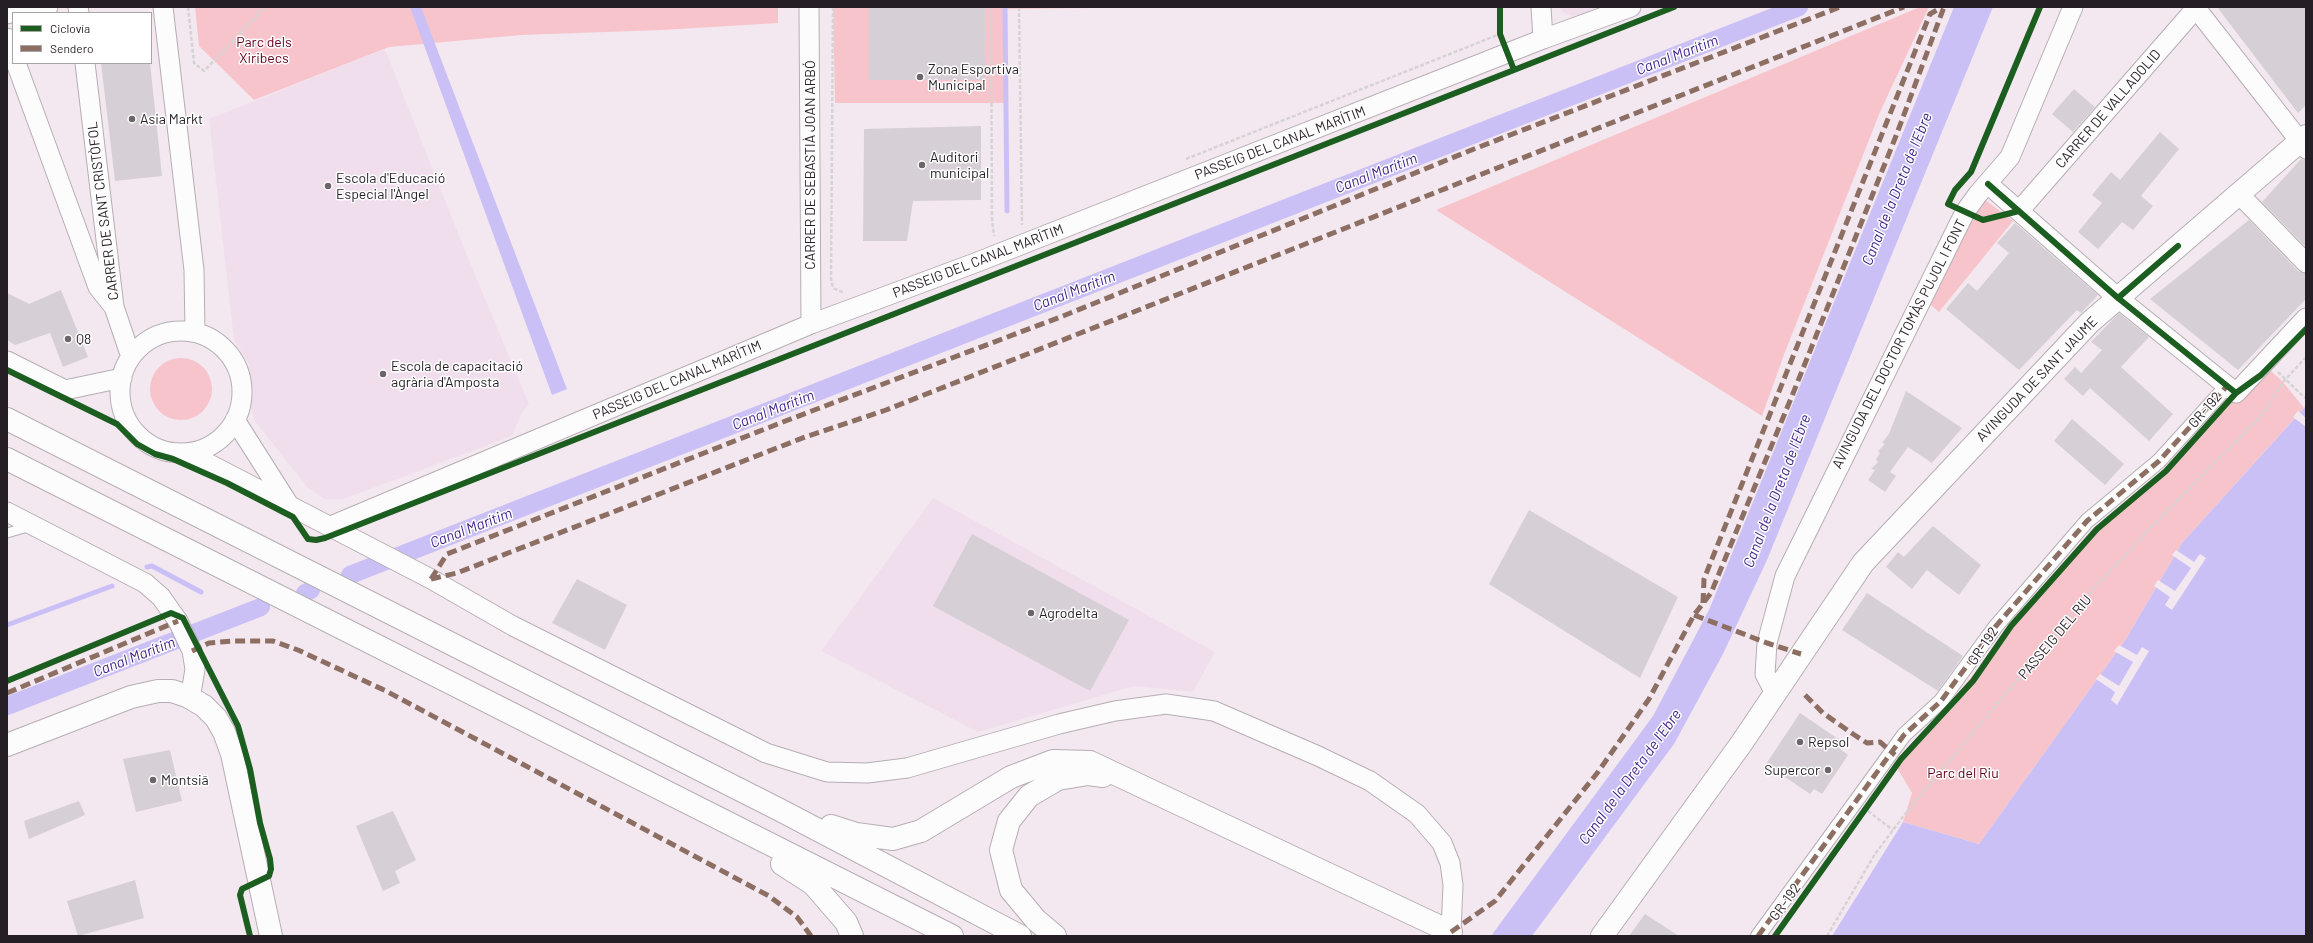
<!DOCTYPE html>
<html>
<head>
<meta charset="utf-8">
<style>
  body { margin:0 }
  #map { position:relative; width:2313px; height:943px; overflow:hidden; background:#f3e8f0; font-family:Barlow,sans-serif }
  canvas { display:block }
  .frame { position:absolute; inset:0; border:8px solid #251e24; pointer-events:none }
  .legend { position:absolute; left:12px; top:12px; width:140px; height:52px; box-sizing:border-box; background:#fff; border:1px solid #a8a5a7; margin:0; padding:5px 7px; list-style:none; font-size:12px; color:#251e24 }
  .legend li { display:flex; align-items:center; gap:8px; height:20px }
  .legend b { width:20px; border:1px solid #a8a5a7 }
</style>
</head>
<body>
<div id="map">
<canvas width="2313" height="943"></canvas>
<div class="frame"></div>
<ul class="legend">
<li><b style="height:5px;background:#1b5e20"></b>Ciclovía</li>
<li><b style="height:5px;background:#8d6e63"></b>Sendero</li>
</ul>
</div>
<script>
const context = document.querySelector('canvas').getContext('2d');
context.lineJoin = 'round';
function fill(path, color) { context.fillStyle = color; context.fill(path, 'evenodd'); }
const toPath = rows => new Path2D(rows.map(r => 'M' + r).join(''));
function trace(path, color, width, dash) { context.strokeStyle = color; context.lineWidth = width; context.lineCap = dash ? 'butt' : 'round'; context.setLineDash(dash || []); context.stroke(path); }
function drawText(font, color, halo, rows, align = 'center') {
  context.font = font + ' Barlow,sans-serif'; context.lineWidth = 3; context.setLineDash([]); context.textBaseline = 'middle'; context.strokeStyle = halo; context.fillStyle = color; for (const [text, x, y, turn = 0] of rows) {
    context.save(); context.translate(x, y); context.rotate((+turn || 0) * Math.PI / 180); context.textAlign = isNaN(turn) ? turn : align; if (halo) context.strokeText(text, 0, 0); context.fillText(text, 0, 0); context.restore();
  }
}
fill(toPath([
  [1558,7,1604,7,1583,15,1571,16,1563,12],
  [385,49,466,253,529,404,522,413,512,436,341,500,325,499,308,488,254,420,250,404,249,364,234,340,209,119],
  [933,498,1215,652,1193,692,1134,686,978,732,821,651]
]), '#f1deed');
fill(toPath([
  [195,7,778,7,778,23,662,30,521,35,389,47,254,100,199,46],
  [833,7,1184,7,1004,9,1006,103,835,103],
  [1920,7,1929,7,1880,112,1785,352,1762,416,1436,210],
  [1984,199,2013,221,1939,312,1926,301],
  '150 389a31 31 0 1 1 62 0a31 31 0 1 1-62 0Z',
  [2271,371,2283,382,2304,408,2182,543,2126,639,1979,844,1903,822,1912,793,1896,766,2089,538,2167,473,2237,396]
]), '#f7c4cb');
fill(toPath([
  [410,7,421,7,567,389,552,395],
  [1954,7,1993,7,1767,560,1723,654,1674,744,1532,936,1491,936,1653,716,1709,610],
  [2306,406,2306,936,1832,936,1903,822,1979,844,2126,639,2182,543]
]), '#cac0f6');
fill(toPath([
  [2298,411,2306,418,2306,427,2293,417],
  [2176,550,2194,562,2200,554,2206,558,2172,610,2165,605,2170,597,2154,586,2158,580,2175,591,2191,568,2172,555],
  [2119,645,2137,655,2142,647,2149,651,2117,705,2111,700,2115,692,2096,679,2100,674,2119,686,2133,662,2114,651]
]), '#f3e8f0');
trace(toPath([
  [1005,7,1007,211],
  [1033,300,1036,308],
  [147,567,152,566,201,592],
  [7,625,112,586]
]), '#cac0f6', 5);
trace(toPath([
  [350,575,1799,7],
  [305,593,311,590],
  [7,706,261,607]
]), '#cac0f6', 18);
fill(toPath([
  [869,7,985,7,986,80,869,80],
  [2217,7,2306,7,2306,105,2298,113],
  [101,63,150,63,162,176,115,181],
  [2074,89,2095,107,2073,132,2052,114],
  [981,126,981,200,913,201,907,241,863,241,864,129],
  [2160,132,2179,149,2141,196,2153,206,2133,230,2122,222,2098,249,2078,232,2102,203,2092,195,2111,172,2120,180],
  [2301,159,2306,160,2306,247,2262,202],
  [2249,220,2298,271,2306,274,2306,299,2238,370,2150,299],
  [2015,223,2098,295,2081,313,2077,310,2019,370,1946,309,1968,283,1977,291,2009,253,1997,243],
  [61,290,88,357,63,367,50,333,15,345,7,340,7,293,29,304],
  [2119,313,2149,337,2121,367,2173,414,2149,441,2090,388,2083,396,2064,379,2075,367,2081,373,2102,350,2091,342],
  [1906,391,1962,428,1932,463,1908,447,1890,472,1896,476,1885,492,1868,480,1875,470,1871,469,1878,462,1876,459,1880,453,1878,451,1885,444,1882,443,1889,434],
  [2072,419,2124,464,2105,485,2054,441],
  [1529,510,1678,597,1640,678,1489,584],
  [1933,526,1981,565,1959,595,1927,570,1912,589,1886,567,1898,552,1904,557],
  [972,534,1129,620,1090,691,933,606],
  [577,579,627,605,605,650,552,623],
  [1867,593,1963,656,1938,691,1842,630],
  [1800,713,1844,743,1840,749,1848,755,1822,794,1814,789,1810,794,1766,764],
  [170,750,182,801,136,812,123,759],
  [79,801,85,815,29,839,24,821],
  [393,811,416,860,395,871,400,883,383,891,356,826],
  [135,880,144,918,78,936,67,901],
  [1645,914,1679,936,1629,936]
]), '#d6cfd6');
const service = toPath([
  [7,533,31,526]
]);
const pedestrian = toPath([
  [1758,936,1904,735,1941,701,1996,626,2087,521,2159,461,2228,385]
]);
const minor = toPath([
  [78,7,79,13],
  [163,7,194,270,195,332],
  [809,7,811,324],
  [1541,7,1543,39],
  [2195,7,2306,149],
  [41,13,48,7],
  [7,14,30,7],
  [7,38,13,54],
  [16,63,98,287,114,307],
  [85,63,114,307,131,357],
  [1988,184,2118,298,2236,393,2306,318],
  [2239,194,2306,263],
  [2019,211,2197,7],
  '120 392a61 61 0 1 1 122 0a61 61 0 1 1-122 0Z',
  [7,361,65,390,122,378],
  [235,420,289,505],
  [188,453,431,579,513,626,766,753,827,772,867,773,907,768,1059,724,1115,711,1166,704,1214,711,1318,756,1370,781,1417,814,1442,843,1450,863,1453,885,1451,932,1448,936],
  [7,512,145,583,161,597,178,621,192,651,195,669,190,699],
  [331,526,811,324,975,263,1543,39,1631,7],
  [1775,693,1765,674,1767,643,1785,576,1965,212,1978,194,2010,157,2073,7]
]);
const tertiary = toPath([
  [7,745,131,697,158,691,172,691,187,696,204,706,216,718,224,732,232,754,271,936],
  [1602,936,1741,744,1863,563,2089,323,2306,136]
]);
const trunk = toPath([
  [7,419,780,810,1020,936],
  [7,459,952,936],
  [831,826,856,834,893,839,921,831,1011,777,1053,761,1090,762,1451,932],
  [782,864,813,884,846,922,852,936],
  [1055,936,1036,920,1011,890,1001,850,1009,821,1029,796,1058,779,1088,774,1103,776]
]);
trace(service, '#b6aeb4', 11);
trace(pedestrian, '#b6aeb4', 16);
trace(minor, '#b6aeb4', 21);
trace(tertiary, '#b6aeb4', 24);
trace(trunk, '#b6aeb4', 24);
trace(toPath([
  [188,7,194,63,204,71,265,7],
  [833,7,831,278,833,288,844,293],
  [991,7,992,220,994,236],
  [1019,7,1022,225],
  [991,69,1020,67],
  [1186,159,1500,34],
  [2278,372,2305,398,2306,396],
  [1868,811,1893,830],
  [1827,936,1875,854,1905,814,2096,586,2166,512,2264,413,2283,382,2306,357]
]), '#d6d3d5', 2.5, [4, 2]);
trace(service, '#fdfcfd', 9);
trace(pedestrian, '#fdfcfd', 14);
trace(minor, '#fdfcfd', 19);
trace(tertiary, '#fdfcfd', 22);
trace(trunk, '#fdfcfd', 22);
trace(toPath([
  [431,579,457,573,805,437,886,410,1904,7],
  [431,579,447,554,788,420,1063,316,1474,149,1840,7],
  [1703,603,1704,579,1930,14,1942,7],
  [1694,615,1767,643,1801,654],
  [192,651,209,643,232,641,273,641,298,650,386,691,769,896,797,917,811,936],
  [7,693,178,621],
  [1805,695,1823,713,1853,734,1867,743,1880,742,1895,755],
  [1451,932,1495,901,1598,772,1649,699,1694,615,1711,593,1794,391,1896,136,1944,7],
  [1758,936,1904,735,1941,701,1996,626,2087,521,2159,461,2228,385]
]), '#8d6e63', 5, [10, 5]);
trace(toPath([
  [1500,7,1500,34,1514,70],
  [1988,184,2118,298,2236,393],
  [2019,211,1983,220,1948,204,1955,190,1971,172,2040,7],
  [2118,298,2178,246],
  [7,370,117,424,137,444,155,454,173,459,227,483,293,517,308,539,316,540,325,538,1674,7],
  [7,681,171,613,183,618,238,726,250,769,260,823,270,859,271,869,269,876,242,889,240,895,250,936],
  [1775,936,1901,759,1973,681,2011,626,2097,529,2166,471,2236,393,2261,375,2306,329]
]), '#1b5e20', 6);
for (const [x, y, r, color] of [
  [920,77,4,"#6d656b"],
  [132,119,4,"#6d656b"],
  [922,165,4,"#6d656b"],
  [328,186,4,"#6d656b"],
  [68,339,4,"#6d656b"],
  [383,374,4,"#6d656b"],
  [1031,613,4,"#6d656b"],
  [1800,742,4,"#6d656b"],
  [1828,770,4,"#6d656b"],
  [153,780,4,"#6d656b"]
]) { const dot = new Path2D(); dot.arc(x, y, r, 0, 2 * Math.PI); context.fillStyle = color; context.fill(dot); trace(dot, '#fff', 1.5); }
drawText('14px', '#60001b', '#fff', [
  ["Parc dels",264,42],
  ["Xiribecs",264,58],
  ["Parc del Riu",1963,773]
]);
drawText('14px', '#251e24', '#fff', [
  ["Zona Esportiva",928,69],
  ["Municipal",928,85],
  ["Asia Markt",140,119],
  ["Auditori",930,157],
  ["municipal",930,173],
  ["Escola d'Educació",336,178],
  ["Especial l'Àngel",336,194],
  ["Q8",76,339],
  ["Escola de capacitació",391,366],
  ["agrària d'Amposta",391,382],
  ["Agrodelta",1039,613],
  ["Repsol",1808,742],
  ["Supercor",1820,770,"right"],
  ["Montsiā",161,780]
], 'left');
drawText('14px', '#251e24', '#fff', [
  ["CARRER DE VALLADOLID",2108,109,-49],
  ["PASSEIG DEL CANAL MARÍTIM",1280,143,-21],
  ["CARRER DE SEBASTIÀ JOAN ARBÓ",810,165,-90],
  ["CARRER DE SANT CRISTÒFOL",103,211,-97],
  ["PASSEIG DEL CANAL MARÍTIM",978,261,-21],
  ["AVINGUDA DEL DOCTOR TOMÀS PUJOL I FONT",1899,344,-63],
  ["AVINGUDA DE SANT JAUME",2037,379,-46],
  ["PASSEIG DEL CANAL MARÍTIM",677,380,-23],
  ["GR-192",2205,410,-49],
  ["PASSEIG DEL RIU",2055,637,-50],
  ["GR-192",1983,646,-56],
  ["GR-192",1785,902,-54]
]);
drawText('italic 15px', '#3f1f85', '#fff', [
  ["Canal Marítim",1677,55,-21],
  ["Canal Marítim",1376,173,-21],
  ["Canal de la Dreta de l'Ebre",1897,189,-68],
  ["Canal Marítim",1074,291,-21],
  ["Canal Marítim",773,410,-21],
  ["Canal de la Dreta de l'Ebre",1777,491,-69],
  ["Canal Marítim",471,528,-21],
  ["Canal Marítim",134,657,-21],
  ["Canal de la Dreta de l'Ebre",1630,777,-54]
]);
</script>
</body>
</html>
